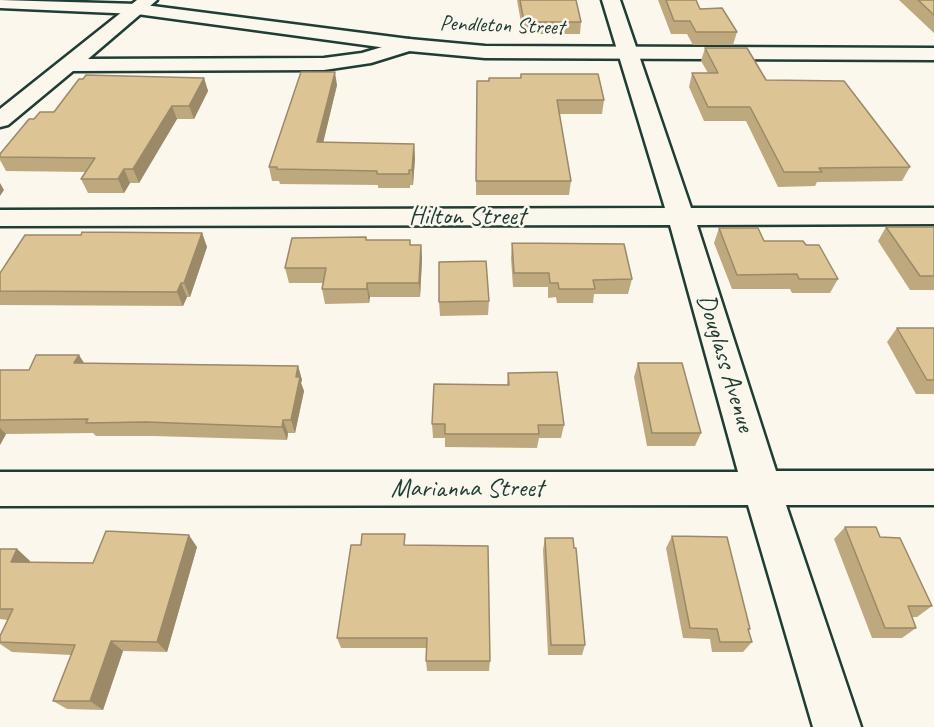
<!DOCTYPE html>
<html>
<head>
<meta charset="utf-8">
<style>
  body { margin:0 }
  canvas { display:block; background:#fbf7ec }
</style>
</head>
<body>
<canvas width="934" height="727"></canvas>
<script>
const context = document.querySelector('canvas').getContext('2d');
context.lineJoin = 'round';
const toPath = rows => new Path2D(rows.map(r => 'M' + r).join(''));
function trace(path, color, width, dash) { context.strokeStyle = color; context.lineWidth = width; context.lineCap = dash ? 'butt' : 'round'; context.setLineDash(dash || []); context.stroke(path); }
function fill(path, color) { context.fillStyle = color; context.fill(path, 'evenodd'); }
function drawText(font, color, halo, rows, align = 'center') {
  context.font = font + ' Caveat,sans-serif'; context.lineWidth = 5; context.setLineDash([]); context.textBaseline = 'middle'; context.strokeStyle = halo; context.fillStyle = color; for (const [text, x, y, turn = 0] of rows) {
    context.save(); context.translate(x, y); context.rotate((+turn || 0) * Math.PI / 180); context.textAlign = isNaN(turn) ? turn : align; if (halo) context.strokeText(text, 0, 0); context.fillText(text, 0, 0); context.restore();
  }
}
const minor = toPath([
  [137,0,157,0,88,59,324,58,362,53,409,39,416,41,419,45,416,49,371,63,324,70,73,71,8,125,0,127,0,109,137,0],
  [602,0,620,0,691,208,934,208,934,224,697,225,776,471,934,471,934,505,786,505,861,727,813,727,748,505,0,506,0,472,738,472,670,225,0,226,0,210,665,208,602,0]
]);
const secondary = toPath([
  [0,0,137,4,409,39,485,46,934,48,934,60,485,58,409,51,137,14,0,8,0,0]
]);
trace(minor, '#1f3d34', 5);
trace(secondary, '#1f3d34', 5);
fill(minor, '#fbf7ec');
fill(secondary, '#fbf7ec');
fill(toPath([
  [517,0,576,0,581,22,580,34,523,34],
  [658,0,696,0,700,9,737,32,733,45,693,45,687,34,671,34],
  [899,0,934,0,934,33],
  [705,48,766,80,910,167,902,181,817,182,815,186,778,187,746,121,704,121,689,87,692,73,708,73,701,61],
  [521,74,604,100,602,114,559,114,571,181,569,195,476,195,477,81,489,81,520,78],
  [204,78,208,91,194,119,177,119,139,183,130,183,124,193,88,193,81,179,86,172,6,171,0,160,0,154,54,112],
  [337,85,323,142,414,144,415,158,413,185,410,185,410,188,378,188,378,185,280,184,279,181,272,181,269,167],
  [886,227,934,227,934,290,910,290,878,241],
  [719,228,764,241,806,245,838,279,830,293,792,293,790,289,732,289,714,243],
  [202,233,207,247,190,297,187,297,183,306,0,305,0,273,81,235],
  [366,237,367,240,410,245,421,245,422,259,420,297,370,297,369,303,325,304,322,289,324,283,289,283,285,268],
  [512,243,632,279,628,294,594,294,593,303,557,303,556,297,548,298,548,287,513,287,511,258],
  [489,301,488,315,440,316,439,302],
  [897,328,934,328,934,394,916,394,887,342],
  [84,363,298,366,302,380,301,383,304,391,295,433,288,433,287,440,154,436,96,436,93,433,6,434,0,445,0,370,29,370],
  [638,363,701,433,695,446,647,446,634,377],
  [508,373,564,425,561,438,539,438,537,448,445,447,445,438,433,438,432,424,507,385],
  [845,527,880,537,932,606,917,617,912,617,916,628,902,638,872,638,834,539],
  [672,536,750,629,748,631,752,642,743,652,712,652,710,639,683,638,666,548],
  [545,538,585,645,582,655,548,655,543,550],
  [406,545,490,661,489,671,427,671,426,661,426,648,341,648,337,638],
  [197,547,167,652,123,651,103,710,67,709,53,701,71,655,12,652,0,644,0,636,8,620,0,619,0,549,17,549,30,561,30,562,93,563]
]), '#bea97f');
fill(toPath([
  [335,72,337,85,320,156,317,142],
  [204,78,208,91,194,119,189,106],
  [172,106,177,119,139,183,133,169],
  [414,144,415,158,413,185,412,170],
  [124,169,130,183,124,193,118,179],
  [0,183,4,190,0,196],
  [202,233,207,247,190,297,184,283],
  [421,245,422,259,420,297,419,283],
  [181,283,187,297,183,306,177,292],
  [367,283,370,297,369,303,367,289],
  [79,355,88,369,74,363],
  [298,366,302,380,301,383,304,391,295,433,291,420,296,377],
  [283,420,288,433,287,440,282,427],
  [0,428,6,434,0,445],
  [189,535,197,547,167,652,157,642],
  [17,549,30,561,24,573,11,562],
  [111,641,123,651,103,710,90,701]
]), '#9b8968');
const building = toPath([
  [520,0,576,0,581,22,524,22,520,0],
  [666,0,696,0,700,9,722,8,737,32,696,32,690,21,674,21,666,0],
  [918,0,934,0,934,15,918,0],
  [705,48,747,48,766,80,844,81,910,167,819,168,822,172,784,172,750,107,708,107,692,73,718,73,705,48],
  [301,72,335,72,317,142,414,144,412,170,409,170,409,174,377,174,377,171,277,169,277,167,269,167,301,72],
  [521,74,598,74,604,100,557,100,571,181,476,181,477,81,489,81,489,78,521,78,521,74],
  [86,75,204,78,189,106,172,106,133,169,124,169,118,179,81,179,95,158,0,157,0,154,29,119,34,119,40,112,54,112,79,79,83,79,86,75],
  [886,227,934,227,934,276,920,276,886,227],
  [719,228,758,228,764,241,803,241,806,245,819,245,838,279,799,279,797,274,737,275,719,228],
  [82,232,202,233,184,283,181,283,177,292,0,291,0,273,25,235,81,235,82,232],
  [366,237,366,240,410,240,410,245,421,245,419,283,367,283,367,289,322,289,326,268,285,268,292,238,366,237],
  [512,243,624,244,632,279,593,280,595,289,559,289,558,283,550,283,549,273,514,273,512,243],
  [486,261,489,301,439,302,439,262,486,261],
  [897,328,934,328,934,380,927,380,897,328],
  [36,355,79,355,74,363,298,366,296,377,300,377,291,420,283,420,282,427,146,422,86,423,88,419,0,420,0,370,29,370,36,355],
  [638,363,682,363,701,433,652,433,638,363],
  [557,372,564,425,538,425,539,434,445,434,445,424,432,424,434,384,509,385,508,373,557,372],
  [845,527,876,527,880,537,900,538,932,606,908,606,916,628,885,628,845,527],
  [106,531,189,535,157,642,111,641,90,701,53,701,75,645,0,642,0,636,13,609,0,609,0,549,17,549,11,562,93,563,106,531],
  [362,534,405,534,404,545,488,546,490,661,426,661,427,638,337,638,351,545,361,545,362,534],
  [672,536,727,537,750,629,748,629,752,642,720,642,717,629,690,628,672,536],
  [545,538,573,538,574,548,576,548,585,645,551,645,545,538]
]);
fill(building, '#ddc494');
trace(building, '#9b8968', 1.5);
drawText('22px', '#1f3d34', '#fbf7ec', [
  ["Pendleton Street",502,26,2]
]);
drawText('26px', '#1f3d34', '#fbf7ec', [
  ["Hilton Street",467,217],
  ["Douglass Avenue",725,363,73],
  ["Marianna Street",467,489]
]);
</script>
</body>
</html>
